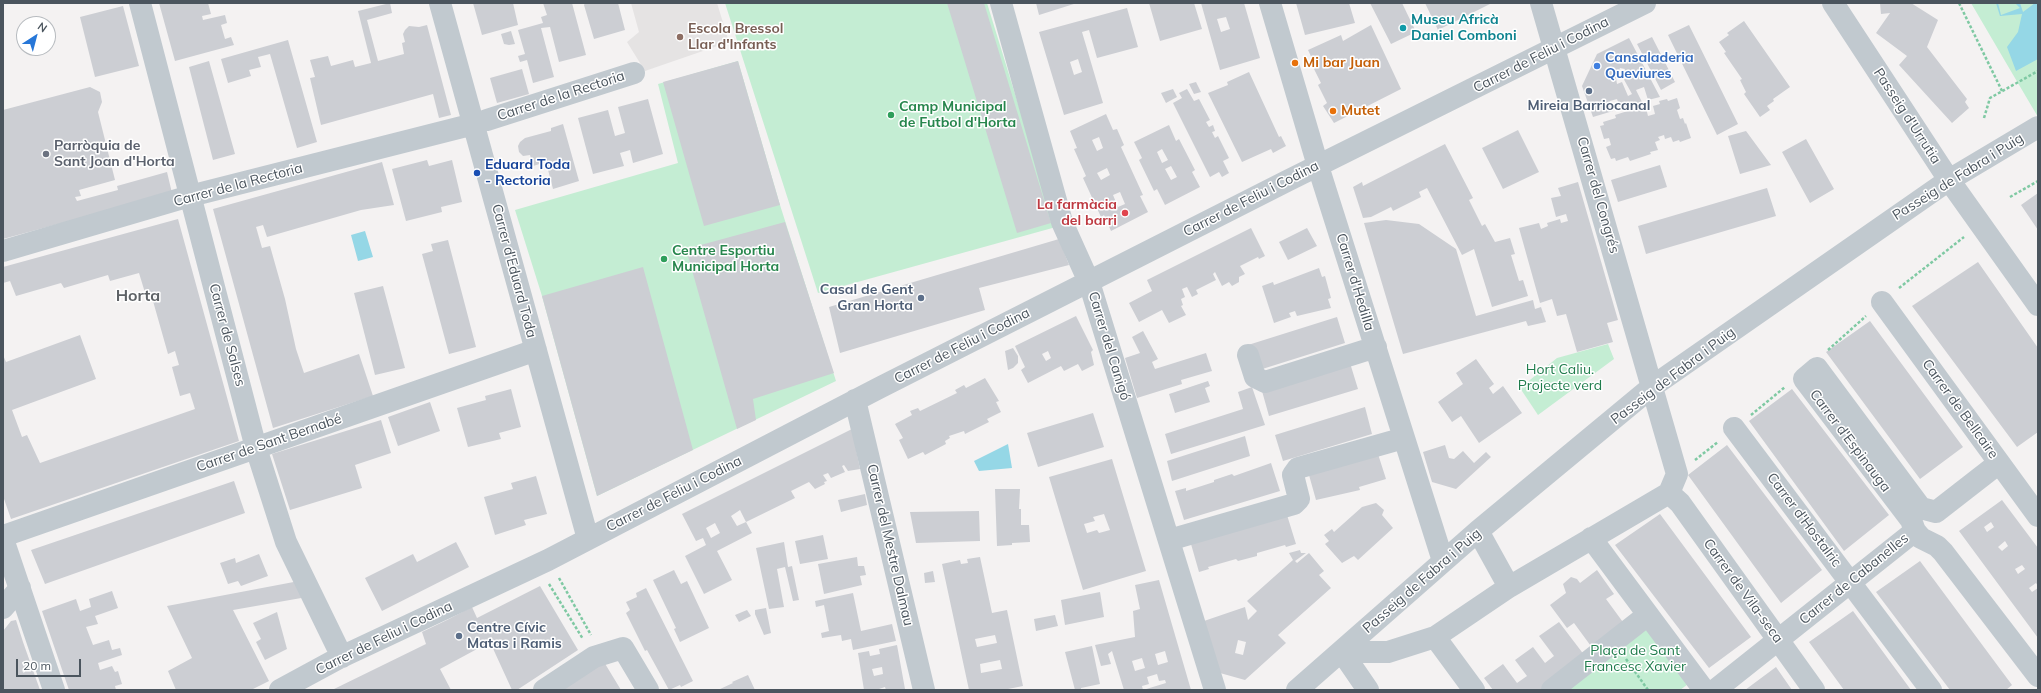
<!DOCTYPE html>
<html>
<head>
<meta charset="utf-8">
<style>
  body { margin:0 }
  #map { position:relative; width:2041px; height:693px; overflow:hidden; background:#f4f2f2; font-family:Mulish,sans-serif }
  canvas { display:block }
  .frame { position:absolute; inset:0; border:4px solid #4b555e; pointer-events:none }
  .north { position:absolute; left:16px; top:16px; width:40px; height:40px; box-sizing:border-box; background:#fff; border:1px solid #b7bbbf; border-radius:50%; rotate:36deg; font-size:11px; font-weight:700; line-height:16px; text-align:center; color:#4b555e }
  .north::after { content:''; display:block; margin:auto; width:14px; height:18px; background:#2777d8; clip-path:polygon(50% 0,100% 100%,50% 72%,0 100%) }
  .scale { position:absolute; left:16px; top:659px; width:65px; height:18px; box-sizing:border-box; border:2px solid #4b555e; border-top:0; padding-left:5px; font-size:12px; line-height:14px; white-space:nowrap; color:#4b555e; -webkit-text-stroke:3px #fff; paint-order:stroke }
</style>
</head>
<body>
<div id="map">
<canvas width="2041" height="693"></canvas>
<div class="frame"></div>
<div class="north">N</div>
<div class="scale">20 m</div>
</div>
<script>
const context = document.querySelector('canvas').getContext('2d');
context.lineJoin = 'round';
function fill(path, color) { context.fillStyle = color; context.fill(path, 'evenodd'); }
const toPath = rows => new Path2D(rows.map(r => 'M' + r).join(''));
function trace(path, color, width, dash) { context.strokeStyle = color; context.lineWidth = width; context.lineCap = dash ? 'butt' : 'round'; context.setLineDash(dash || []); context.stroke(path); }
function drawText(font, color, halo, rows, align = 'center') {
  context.font = font + ' Mulish,sans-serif'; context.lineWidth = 3; context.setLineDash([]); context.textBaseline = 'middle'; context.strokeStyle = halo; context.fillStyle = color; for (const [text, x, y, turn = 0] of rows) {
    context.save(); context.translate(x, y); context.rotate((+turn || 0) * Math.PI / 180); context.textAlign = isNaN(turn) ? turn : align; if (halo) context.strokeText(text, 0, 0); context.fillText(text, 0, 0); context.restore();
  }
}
fill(toPath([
  [631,3,717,3,729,42,645,71,627,42,639,32]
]), '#e5e3e3');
fill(toPath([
  [725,3,987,3,1056,227,818,293],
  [1971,3,2038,3,2038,117,2012,73],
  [738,61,780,205,836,381,597,496,542,296,515,210,678,163,658,84],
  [1608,344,1614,359,1538,415,1520,388,1557,358],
  [1642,616,1691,682,1680,690,1539,690]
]), '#c4edd3');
fill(toPath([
  [1996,3,1998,3,2001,15,2020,8,2015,3,2020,3,2023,12,2035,3,2038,3,2038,59,2016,71,2007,47,2018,32,2022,14,2000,16],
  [365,231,373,257,358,261,351,235],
  [1008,444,1012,468,979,471,974,461]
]), '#95d7e6');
fill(toPath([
  [159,3,208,3,211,14,202,16,203,20,225,15,227,23,221,25,225,39,231,37,234,45,175,61],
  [390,3,392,13,367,20,378,61,404,54,402,43,405,42,403,34,405,30,409,26,419,27,427,25,451,115,439,118,433,94,321,125,310,78,315,77,310,60,328,56,331,66,353,60,355,67,371,63,358,11],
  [473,3,513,3,518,25,482,35],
  [543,3,572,3,586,55,559,62,550,27,541,28,554,77,533,83,527,60,520,62,518,56,525,54,518,30,543,23,541,17,547,15],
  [585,3,618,3,625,30,594,39,584,5],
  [947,3,984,3,1051,223,1017,233],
  [1036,3,1077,3,1039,15],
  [1149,3,1194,3,1202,29,1160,41],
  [1201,3,1244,3,1260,58,1220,70],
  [1226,17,1230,29,1221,32,1217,19],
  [1296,3,1349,3,1355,23,1305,35],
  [1370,3,1402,3,1416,32,1391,44],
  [1425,3,1492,3,1438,30],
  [1880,3,1911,3,1938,20,1927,47,1967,99,1965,102,1969,108,1952,123,1899,65,1907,56,1876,33,1890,13,1881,14],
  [123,6,139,66,95,77,80,17],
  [1127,8,1138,47,1097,58,1089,30,1082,32,1103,103,1064,115,1039,32],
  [1078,59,1082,72,1074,75,1070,62],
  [1744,21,1790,87,1773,99,1774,101,1767,106,1770,110,1760,117,1744,94,1746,92,1740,80,1742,79,1724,53,1726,52,1719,42,1729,35,1727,33],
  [1371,25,1401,89,1334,123,1323,106,1327,103,1318,85,1321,83,1314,69,1316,67,1308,50,1341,35,1343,41],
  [1689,25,1738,124,1717,135,1668,35],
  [511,31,515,44,509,45,504,44,501,34],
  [1652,37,1675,82,1661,90,1637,44],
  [1629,38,1660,97,1648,100,1644,87,1636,90,1642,102,1620,108,1617,99,1610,101,1613,111,1593,117,1582,86,1597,54],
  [1620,68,1625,69,1622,76,1632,94,1628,96,1622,82,1617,84,1616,78],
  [288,40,317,142,297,148,270,54,258,57,261,67,249,70,251,76,228,83,221,59],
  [209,61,235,154,213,160,189,67],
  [738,61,780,205,704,226,663,82],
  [522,69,529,94,497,103,490,78],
  [1249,72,1279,137,1281,136,1286,146,1273,153,1271,149,1242,162,1208,93,1228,85,1227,82],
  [1196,82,1201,92,1194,94,1189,84],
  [90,87,100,92,102,102,98,112,115,180,79,190,81,196,75,197,77,201,118,190,117,186,167,172,172,193,3,239,3,110],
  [1173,89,1177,97,1166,103,1161,93],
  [1187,89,1194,101,1199,99,1210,120,1206,122,1209,127,1213,125,1215,131,1212,132,1215,138,1218,136,1229,158,1223,161,1229,173,1222,177,1219,172,1210,177,1173,103,1182,98,1179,93],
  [1677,98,1680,108,1677,110,1680,119,1683,118,1685,124,1686,123,1691,138,1680,142,1679,140,1673,142,1671,137,1665,139,1664,135,1658,137,1660,140,1655,142,1658,150,1650,152,1651,154,1630,161,1628,157,1616,161,1615,158,1611,159,1606,147,1611,145,1609,138,1604,139,1600,126,1604,125,1603,122,1616,118,1615,115,1637,108,1638,110,1646,108,1648,116,1655,114,1653,106,1660,104,1659,101,1667,99,1668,101],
  [648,99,663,154,633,163,630,150,620,153,624,166,593,174,578,118,608,110,615,136,625,133,618,107],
  [1106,114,1113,130,1117,129,1124,145,1121,147,1143,195,1140,196,1148,212,1111,231,1104,215,1101,217,1083,178,1086,176,1074,149,1077,148,1070,131],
  [1099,137,1103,148,1097,151,1092,140],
  [1107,168,1110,175,1101,180,1097,173],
  [1120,192,1125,204,1118,207,1113,195],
  [563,124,579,181,553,189,546,162,533,166,530,155,523,156,519,152,518,146,520,142,525,138,551,131,551,128],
  [1169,125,1176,141,1179,139,1195,170,1192,172,1200,187,1165,205,1157,189,1154,191,1139,160,1142,158,1134,142],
  [1162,149,1168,160,1162,163,1157,152],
  [1171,166,1177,177,1171,180,1165,169],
  [1518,130,1539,172,1503,189,1482,148],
  [1746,131,1771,165,1740,174,1728,136],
  [1806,139,1834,189,1810,203,1782,152],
  [1445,144,1473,198,1469,200,1482,226,1485,224,1495,242,1510,238,1515,254,1511,255,1519,281,1523,280,1528,296,1492,307,1474,249,1462,255,1427,188,1419,192,1421,197,1393,211,1391,207,1371,217,1363,218,1353,187,1362,182,1363,186],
  [427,160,429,166,452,160,462,202,441,207,442,212,406,221,392,169],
  [382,162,394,205,361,210,267,237,263,225,256,227,262,248,270,246,285,299,296,349,304,373,359,354,373,396,273,428,213,209],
  [1660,165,1667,187,1618,202,1611,180],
  [1578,182,1618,320,1607,323,1613,342,1577,352,1566,314,1557,316,1552,299,1540,303,1519,228,1539,223,1541,229,1548,226,1547,223,1560,219,1561,223,1568,221,1566,214,1556,217,1551,198,1561,196,1558,188],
  [1767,188,1776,216,1646,254,1638,226],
  [2038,193,2038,230,2021,205],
  [178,219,239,441,11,519,3,496,3,355,6,362,80,335,96,379,12,410,22,437,27,435,40,463,195,409,190,393,180,396,172,367,179,365,175,351,168,354,151,294,146,296,139,273,110,281,108,275,64,288,61,283,16,296,10,281,3,283,3,267],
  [1386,220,1419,224,1456,249,1476,316,1533,300,1535,309,1541,307,1546,322,1528,326,1526,321,1403,354,1364,223],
  [785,222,834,373,753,399,756,420,737,429,686,249],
  [1251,228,1265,256,1259,259,1258,257,1240,266,1245,274,1239,277,1239,282,1232,286,1229,282,1222,286,1215,272,1213,274,1216,280,1196,290,1198,294,1192,297,1187,287,1182,289,1185,297,1181,299,1183,305,1181,306,1186,315,1169,323,1162,310,1139,322,1129,303,1152,291,1147,280],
  [1307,228,1317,246,1288,260,1279,242],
  [1059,239,1069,265,979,288,985,310,840,353,829,307],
  [448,240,476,347,449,354,422,254,433,251,431,244],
  [1978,262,2038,348,2038,432,2017,447,1912,306],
  [643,267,693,450,597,496,542,296],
  [1319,268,1322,277,1325,276,1331,298,1328,299,1331,308,1297,316,1295,311,1289,313,1291,317,1274,323,1262,286,1273,282,1274,285],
  [383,286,405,368,375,375,354,293],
  [1076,316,1093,350,1091,352,1094,365,1082,371,1078,364,1064,371,1061,366,1028,383,1021,370,1025,367,1015,346],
  [1048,351,1051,358,1046,361,1042,354],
  [1337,317,1345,343,1256,371,1248,345],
  [1870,321,1963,447,1920,479,1826,352],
  [1143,331,1158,359,1152,362,1155,369,1206,353,1212,371,1181,380,1182,384,1137,398,1125,358,1140,353,1132,337],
  [1013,348,1018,356,1018,363,1013,368,1008,370,1005,351],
  [1476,359,1494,384,1489,388,1493,394,1503,386,1522,413,1479,443,1461,416,1452,422,1438,402,1463,384,1456,373],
  [1350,363,1358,389,1269,416,1262,391],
  [985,378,999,401,996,402,1001,412,987,419,989,422,965,434,964,431,949,436,950,438,945,441,946,444,925,455,923,452,908,459,899,440,903,438,895,424,912,415,910,411,918,408,920,411,957,393,955,390,964,385,966,388],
  [1208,381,1210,386,1205,388,1210,402,1175,413,1169,394],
  [1252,387,1265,425,1171,454,1165,434,1243,409,1238,392],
  [511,389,521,427,499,433,501,439,468,447,457,408,486,400,485,396],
  [1792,389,1889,515,1844,551,1749,421],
  [430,402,440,431,398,446,388,417],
  [1365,407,1372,434,1283,461,1275,435],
  [1093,413,1104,447,1038,467,1027,433],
  [381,420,391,453,355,465,362,488,290,510,272,454],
  [852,429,860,469,848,471,844,465,842,466,845,472,831,478,828,473,823,475,827,481,824,482,825,484,815,489,809,482,791,491,795,498,746,522,740,510,731,516,737,526,746,522,752,533,717,551,732,580,704,594,685,556,706,545,703,538,696,541,682,514],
  [715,523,720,533,711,538,706,528],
  [1245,436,1250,456,1172,481,1167,461],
  [1445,445,1449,458,1454,459,1463,451,1474,463,1486,452,1491,457,1456,489,1432,482,1423,452],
  [1727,445,1822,570,1781,603,1688,475],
  [1378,454,1386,479,1359,487,1360,490,1316,500,1309,475],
  [1112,459,1146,571,1083,590,1049,477],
  [1104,514,1110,530,1099,533,1097,530,1087,533,1084,524,1095,521,1093,517],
  [1271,463,1280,491,1184,520,1175,491,1186,488,1186,491,1214,482,1214,480,1232,474,1234,476],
  [536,476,547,514,524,520,526,525,495,535,484,497,513,489,511,483],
  [234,481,245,513,45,584,31,550],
  [995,489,1020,489,1019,509,1021,509,1021,525,1029,525,1030,542,1012,543,1012,545,997,546],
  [865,494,867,505,841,512,838,500],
  [2002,500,2038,548,2038,586,2036,583,2029,588,2032,592,2038,588,2038,638,1959,531],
  [1991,522,1994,527,1987,532,1984,527],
  [2005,541,2008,546,2002,551,1998,547],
  [2022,565,2025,569,2018,574,2015,569],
  [1376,503,1384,510,1382,515,1393,528,1358,560,1354,556,1342,563,1325,544,1329,541,1324,535,1332,529,1334,532,1362,507],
  [979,511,980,541,916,543,910,512],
  [1660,514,1751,637,1709,668,1615,545],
  [1287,515,1296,544,1286,547,1285,545,1257,553,1257,556,1238,561,1236,559,1208,567,1209,569,1199,572,1191,544],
  [823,535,828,559,800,564,795,541],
  [456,542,469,567,382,611,365,578,413,554,417,562],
  [784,542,788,567,792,566,799,600,793,601,785,567,777,569,784,607,769,609,756,548],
  [1300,550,1301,553,1306,553,1295,561,1297,563,1309,553,1324,571,1319,575,1331,588,1278,635,1286,643,1245,680,1220,673,1204,621,1245,607,1248,620,1257,611,1247,601,1293,560,1289,553],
  [1238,640,1246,642,1243,655,1235,653],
  [259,554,268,576,241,586,238,581,228,584,220,563,235,558,236,563],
  [857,557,858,566,864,566,866,575,860,576,862,585,824,594,818,564],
  [980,557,992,613,1007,610,1023,686,1003,690,969,690,942,564,960,560,961,564,968,563,967,559],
  [995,635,997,643,977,647,975,639],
  [1000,660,1002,669,981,673,980,664],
  [1920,561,2012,685,2006,690,1950,690,1876,592],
  [674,570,681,584,687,581,709,628,680,642,674,629,676,628,653,580],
  [1597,570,1614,594,1606,599,1628,629,1596,653,1574,623,1567,628,1550,605,1566,593,1563,584,1571,577,1577,579,1580,583],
  [933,571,935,582,925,583,924,573],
  [1159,580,1191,690,1143,690,1166,683,1165,680,1159,681,1157,674,1147,677,1149,684,1142,686,1143,690,1124,690,1112,651,1108,654,1111,664,1101,666,1095,645,1135,637,1133,611,1140,609,1135,585],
  [1165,651,1168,662,1158,665,1155,654],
  [1142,658,1145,668,1135,671,1132,661],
  [299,581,307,597,233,610,269,681,251,690,176,690,168,671,192,658,167,606],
  [540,586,578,650,517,690,512,690,490,642,440,669,451,690,332,690,426,644,422,632,447,620,472,607,477,618],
  [646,588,693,681,681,687,680,685,669,690,647,650,645,651,626,613,630,610,626,602,637,597,636,593],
  [112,591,118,608,95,616,98,624,86,627,93,645,109,640,112,650,120,648,122,655,98,663,100,670,112,666,115,672,118,671,122,684,115,686,116,690,69,690,42,611,76,599,80,611,91,607,89,599],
  [1100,592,1104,617,1065,625,1061,600],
  [853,593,861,631,892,624,896,641,853,650,851,639,842,641,841,635,822,638,821,633,829,631,824,605,816,607,815,601],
  [766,608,771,633,764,635,755,614,755,610],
  [747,610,751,616,739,622,735,615],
  [1853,611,1911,690,1844,690,1809,642],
  [277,612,287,649,265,660,256,642,261,639,253,623],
  [1055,615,1058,626,1036,631,1034,619],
  [16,620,23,642,40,690,3,690,3,631,11,621],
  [1559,622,1588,660,1547,690,1493,690,1484,678,1503,664,1517,683,1527,676,1515,660,1533,647,1545,663,1554,656,1539,636],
  [897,645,905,689,886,690,885,687,876,690,864,690,858,653,869,651,870,656,880,654,879,649],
  [882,667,883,674,874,676,872,669],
  [1092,646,1100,684,1081,688,1081,690,1075,690,1065,652],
  [604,662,621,690,561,690],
  [1776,667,1792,690,1745,690],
  [748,675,755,690,718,690,733,683,732,682]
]), '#ccced3');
trace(toPath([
  [1959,3,2002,91],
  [1984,118,1990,98,2038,71],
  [2010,197,2038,181],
  [1899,288,1964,237],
  [1828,350,1866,316],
  [1751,415,1785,387],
  [1695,460,1718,442],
  [559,578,591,635],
  [549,584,583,639],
  [1626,659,1648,690]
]), '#7fc9a3', 2.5, [3, 2]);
trace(toPath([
  [140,3,256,448,286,542,342,657],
  [440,3,588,539],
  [1001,3,1062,222,1089,282,1215,690],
  [1270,3,1318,166,1443,561],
  [1833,3,1949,180,2038,305],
  [487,120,634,73],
  [3,251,190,196,474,124],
  [1882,302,2038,516],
  [1248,355,1255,377,1265,382,1376,347],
  [855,400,924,690],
  [1734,428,1931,690],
  [1669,493,1680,503,1814,690],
  [1911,520,1804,379,1817,368,1921,508],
  [1478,531,1509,587],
  [1915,531,1921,538,1937,546,1943,552,2038,676],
  [3,536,536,350],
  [1591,538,1704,690],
  [3,539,54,690],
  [1169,540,1294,504,1299,499,1293,475,1298,468,1404,438],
  [3,608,20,588],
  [1435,637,1474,690],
  [1342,652,1388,652,1435,637,1509,587,1669,493,1677,474,1541,3],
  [1342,652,1368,690],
  [280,690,339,658,548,560,879,388,1287,181,1645,3],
  [544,690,594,657,623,648,648,690],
  [1297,690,1478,531,1653,386,1949,180,2038,127],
  [1552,690,1640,621],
  [1715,690,1915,531,1911,520,1914,512,1921,508,1936,512,1999,463]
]), '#c1c9cf', 22);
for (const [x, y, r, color] of [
  [1403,28,4,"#0f9aa8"],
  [680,37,4,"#8d6e63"],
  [1295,63,4,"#e8710a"],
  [1597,66,4,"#3f7fe0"],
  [1589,91,4,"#5c6f8a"],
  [1333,111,4,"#e8710a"],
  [891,115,4,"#2e9e5b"],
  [46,154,4,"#6b7280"],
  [477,173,4,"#1a4fb4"],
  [1125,213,4,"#e0444e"],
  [664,259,4,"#2e9e5b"],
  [921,298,4,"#5c6f8a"],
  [459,636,4,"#5c6f8a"]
]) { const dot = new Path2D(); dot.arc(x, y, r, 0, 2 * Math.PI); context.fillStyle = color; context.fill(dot); trace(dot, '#fff', 1.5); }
drawText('bold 14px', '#0d838f', '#fff', [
  ["Museu Africà",1411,20],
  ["Daniel Comboni",1411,36]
], 'left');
drawText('bold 14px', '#785e54', '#fff', [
  ["Escola Bressol",688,29],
  ["Llar d'Infants",688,45]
], 'left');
drawText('14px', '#4b555e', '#fff', [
  ["Carrer de Feliu i Codina",1541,55,-27],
  ["Carrer de la Rectoria",561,96,-18],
  ["Passeig d'Urrutia",1907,116,57],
  ["Passeig de Fabra i Puig",1958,177,-32],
  ["Carrer de la Rectoria",238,185,-15],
  ["Carrer del Congrés",1598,195,74],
  ["Carrer de Feliu i Codina",1251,199,-27],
  ["Carrer d'Eduard Toda",514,271,75],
  ["Carrer d'Hedilla",1355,282,73],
  ["Carrer de Salses",227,335,75],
  ["Carrer de Feliu i Codina",962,346,-27],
  ["Carrer del Canigó",1109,346,73],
  ["Passeig de Fabra i Puig",1673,376,-37],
  ["Carrer de Bellcaire",1960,409,54],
  ["Carrer d'Espinauga",1850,441,53],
  ["Carrer de Sant Bernabé",269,443,-19],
  ["Carrer de Feliu i Codina",674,494,-27],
  ["Carrer d'Hostalric",1804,520,53],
  ["Carrer del Mestre Dalmau",890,545,77],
  ["Carrer de Cabanelles",1854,579,-39],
  ["Passeig de Fabra i Puig",1422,581,-41],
  ["Carrer de Vila-seca",1743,591,54],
  ["Carrer de Feliu i Codina",384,638,-26]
]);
drawText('bold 14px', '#366cbe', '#fff', [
  ["Cansaladeria",1605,58],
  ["Queviures",1605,74]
], 'left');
drawText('bold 14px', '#c56008', '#fff', [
  ["Mi bar Juan",1303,63],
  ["Mutet",1341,111]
], 'left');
drawText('bold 14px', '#4e5e75', '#fff', [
  ["Mireia Barriocanal",1589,106],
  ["Casal de Gent",913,290,"right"],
  ["Gran Horta",913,306,"right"],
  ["Centre Cívic",467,628,"left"],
  ["Matas i Ramis",467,644,"left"]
]);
drawText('bold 14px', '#27864d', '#fff', [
  ["Camp Municipal",899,107],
  ["de Futbol d'Horta",899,123],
  ["Centre Esportiu",672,251],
  ["Municipal Horta",672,267]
], 'left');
drawText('bold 14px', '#5b616d', '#fff', [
  ["Parròquia de",54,146],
  ["Sant Joan d'Horta",54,162]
], 'left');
drawText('bold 14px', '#164399', '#fff', [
  ["Eduard Toda",485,165],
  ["- Rectoria",485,181]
], 'left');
drawText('bold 14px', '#be3a42', '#fff', [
  ["La farmàcia",1117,205],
  ["del barri",1117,221]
], 'right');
drawText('14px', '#1f7c4c', '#fff', [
  ["Hort Caliu.",1560,370],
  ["Projecte verd",1560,386],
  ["Plaça de Sant",1635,651],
  ["Francesc Xavier",1635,667]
]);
drawText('bold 16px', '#5e6266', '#fff', [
  ["Horta",138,296]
]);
</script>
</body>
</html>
